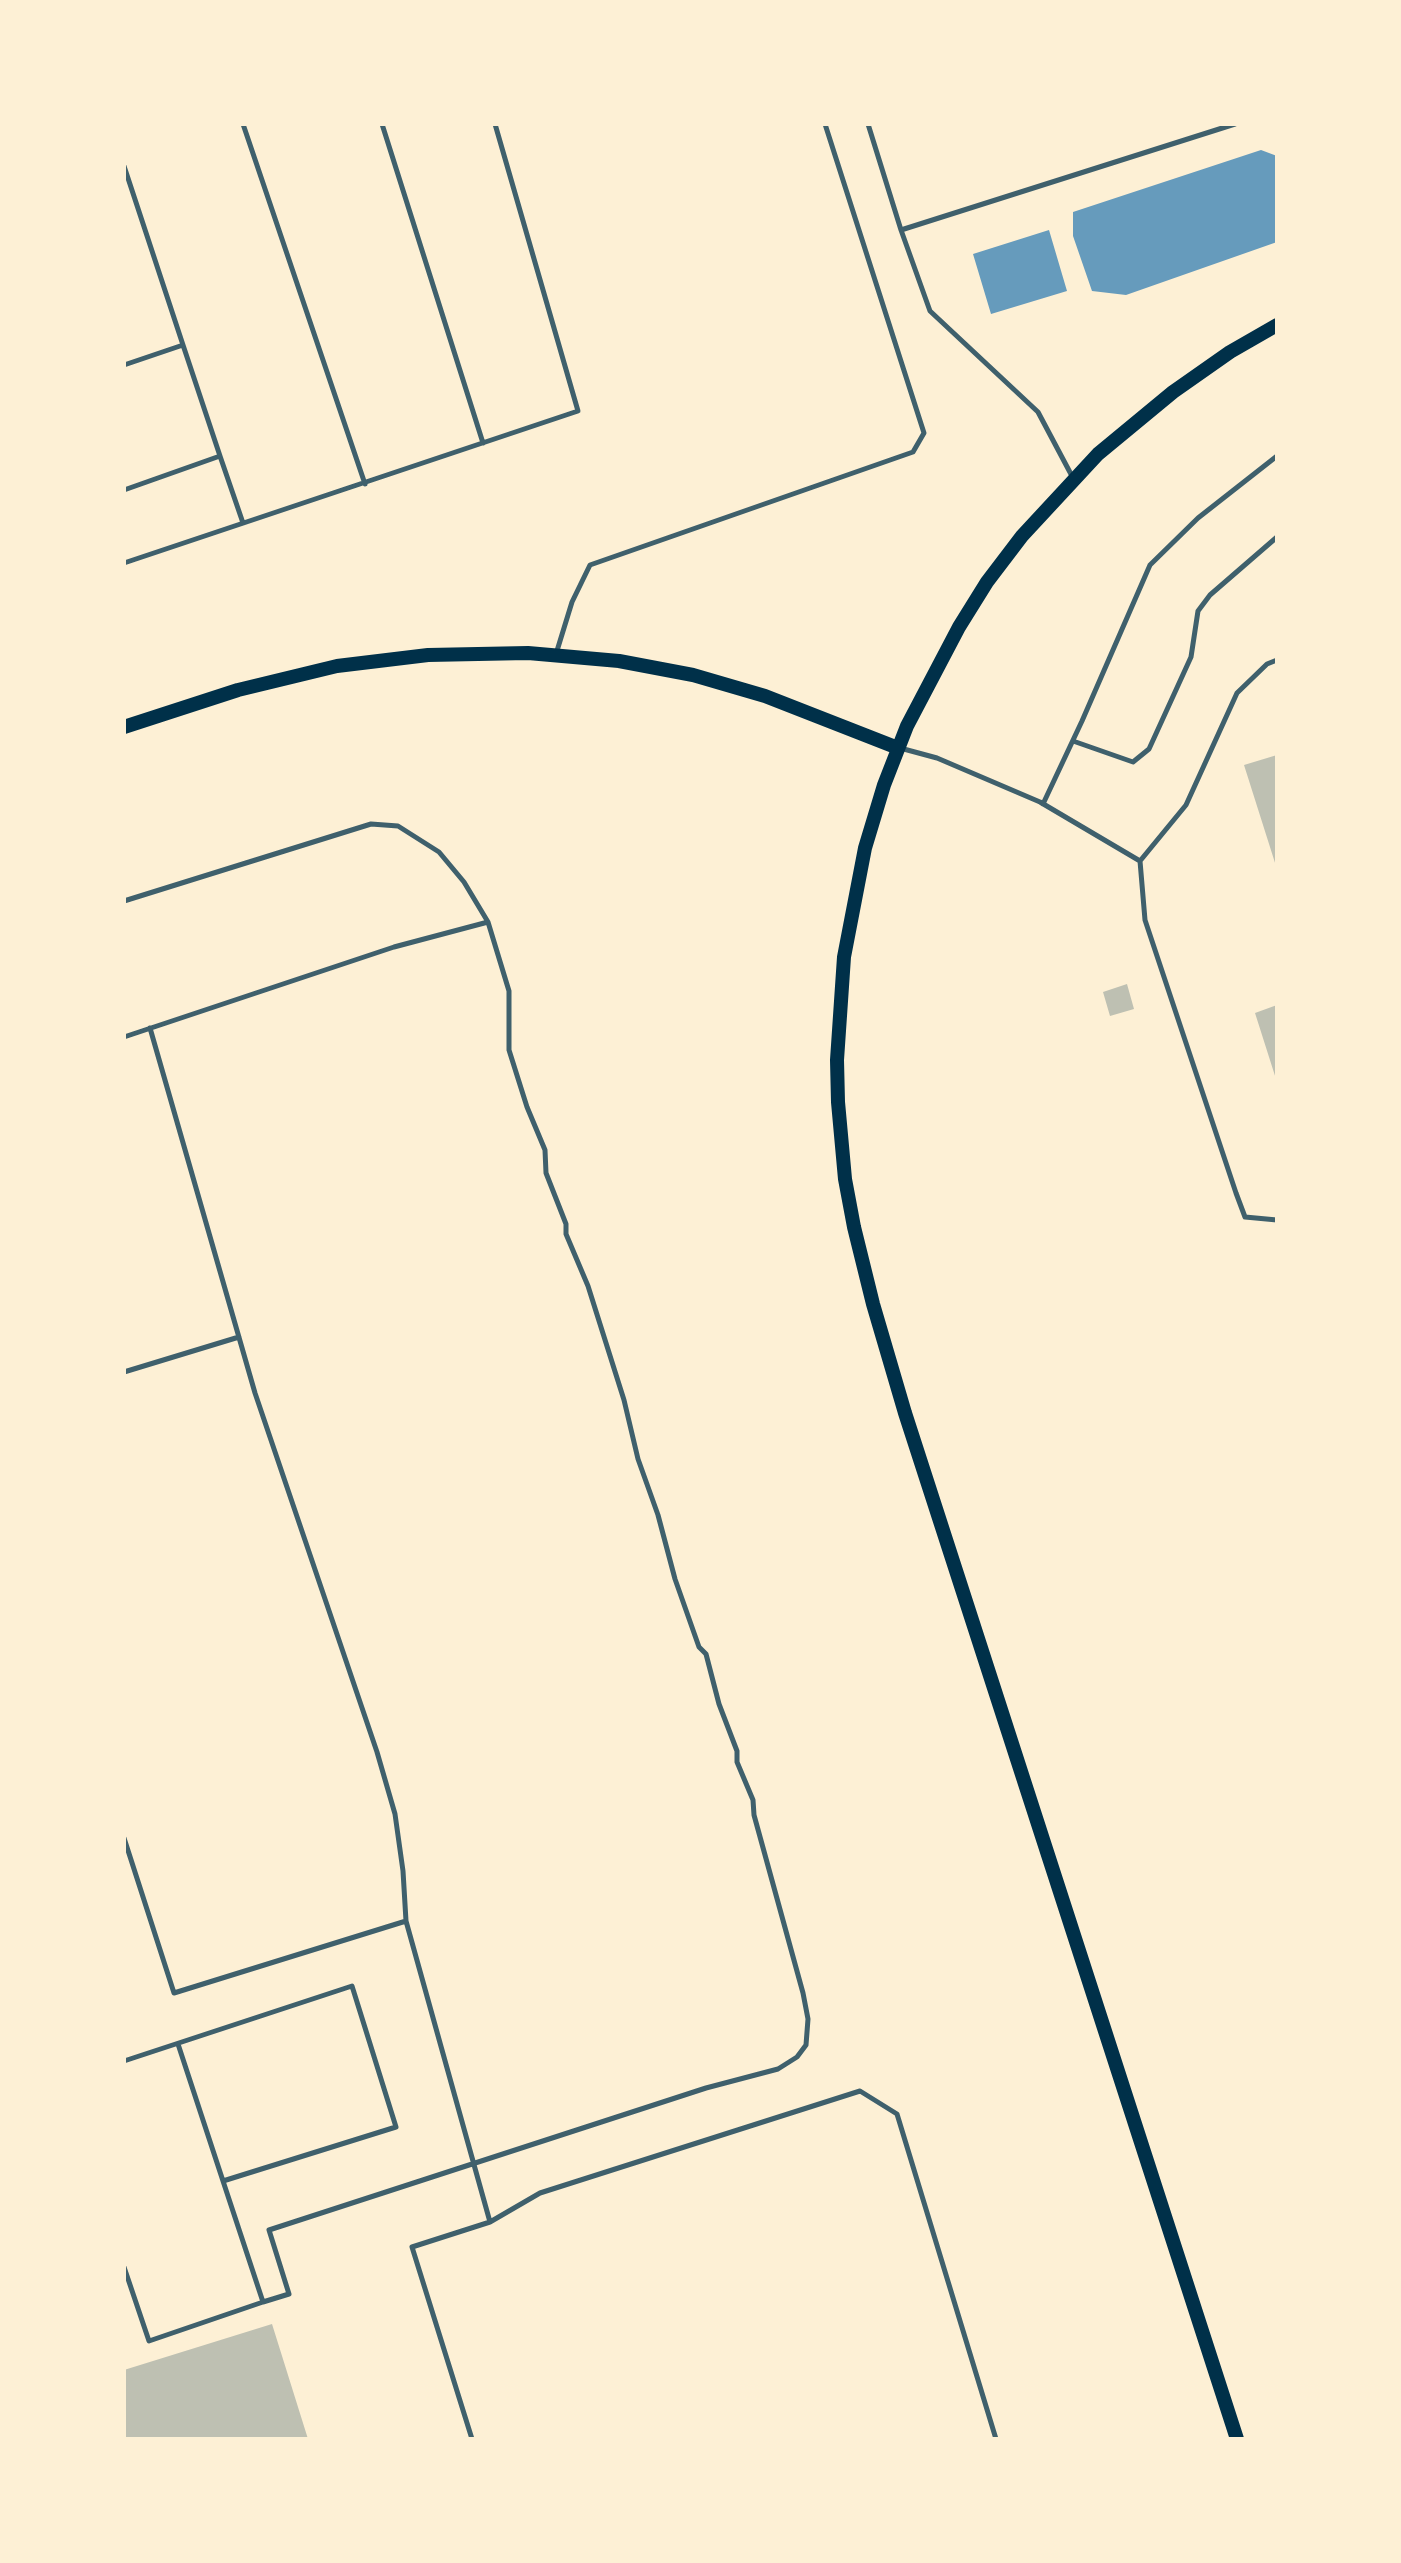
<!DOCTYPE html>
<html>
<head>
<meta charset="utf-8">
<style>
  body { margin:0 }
  #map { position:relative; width:1401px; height:2563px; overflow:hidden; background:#fdf0d5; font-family:Karla,sans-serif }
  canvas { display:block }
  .frame { position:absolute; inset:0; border:126px solid #fdf0d5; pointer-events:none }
</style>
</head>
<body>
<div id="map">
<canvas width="1401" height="2563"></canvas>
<div class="frame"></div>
</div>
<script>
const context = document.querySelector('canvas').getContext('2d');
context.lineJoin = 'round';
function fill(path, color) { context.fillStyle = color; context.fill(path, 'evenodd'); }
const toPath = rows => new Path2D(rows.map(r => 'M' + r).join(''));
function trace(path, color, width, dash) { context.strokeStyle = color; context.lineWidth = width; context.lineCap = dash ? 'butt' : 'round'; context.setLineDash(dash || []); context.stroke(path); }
fill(toPath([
  [1261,150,1277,156,1277,242,1126,295,1092,291,1073,236,1073,212],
  [1049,230,1067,291,991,314,973,254]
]), '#669bbc');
fill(toPath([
  [1277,755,1277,866,1276,866,1244,765],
  [1127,984,1134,1009,1110,1016,1103,992],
  [1277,1005,1277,1079,1276,1079,1255,1013],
  [272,2324,308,2439,124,2439,124,2370]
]), '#bec0b2');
trace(toPath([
  [243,124,365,484],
  [382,124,483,443],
  [868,124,901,230],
  [124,166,183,345],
  [124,365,183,345,220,456],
  [1073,478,1038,412,930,311,901,230,1235,124],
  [124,490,220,456,243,523],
  [124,563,578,411,495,124],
  [556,654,572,602,590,565,913,452,924,433,825,124],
  [1277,660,1267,664,1237,693,1186,805,1140,861,1145,920,1236,1193,1245,1217,1277,1220],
  [1073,741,1133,762,1149,749,1191,657,1198,611,1210,595,1277,537],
  [900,748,937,758,1040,802,1140,861],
  [1043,804,1082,721,1150,565,1198,518,1277,456],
  [124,901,371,824,398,826,439,852,464,882,488,922,509,991,509,1050,527,1107,545,1150,546,1173,566,1224,566,1234,588,1286,624,1400,638,1459,658,1515,675,1579,699,1647,706,1654,719,1704,737,1751,737,1762,753,1800,754,1815,803,1993,808,2019,806,2045,797,2057,778,2069,706,2088,269,2230,289,2294,263,2302],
  [150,1028,255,1393,377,1752,395,1814,403,1871,406,1921,490,2222,412,2247,472,2439],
  [124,1037,394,947,488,922],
  [124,1372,239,1337],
  [124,1838,174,1993,406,1921],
  [178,2044,223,2181],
  [124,2061,352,1986,396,2127,223,2181,263,2302,149,2341,124,2267],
  [490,2222,540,2193,860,2091,897,2114,996,2439]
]), '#3f606c', 5);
trace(toPath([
  [124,727,238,690,337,666,428,655,528,653,619,661,693,675,765,696,898,748],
  [1237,2439,905,1413,873,1304,854,1227,845,1179,838,1102,837,1060,844,957,865,848,884,785,907,726,959,627,987,582,1022,536,1098,454,1173,392,1230,352,1277,325]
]), '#003049', 14);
</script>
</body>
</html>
